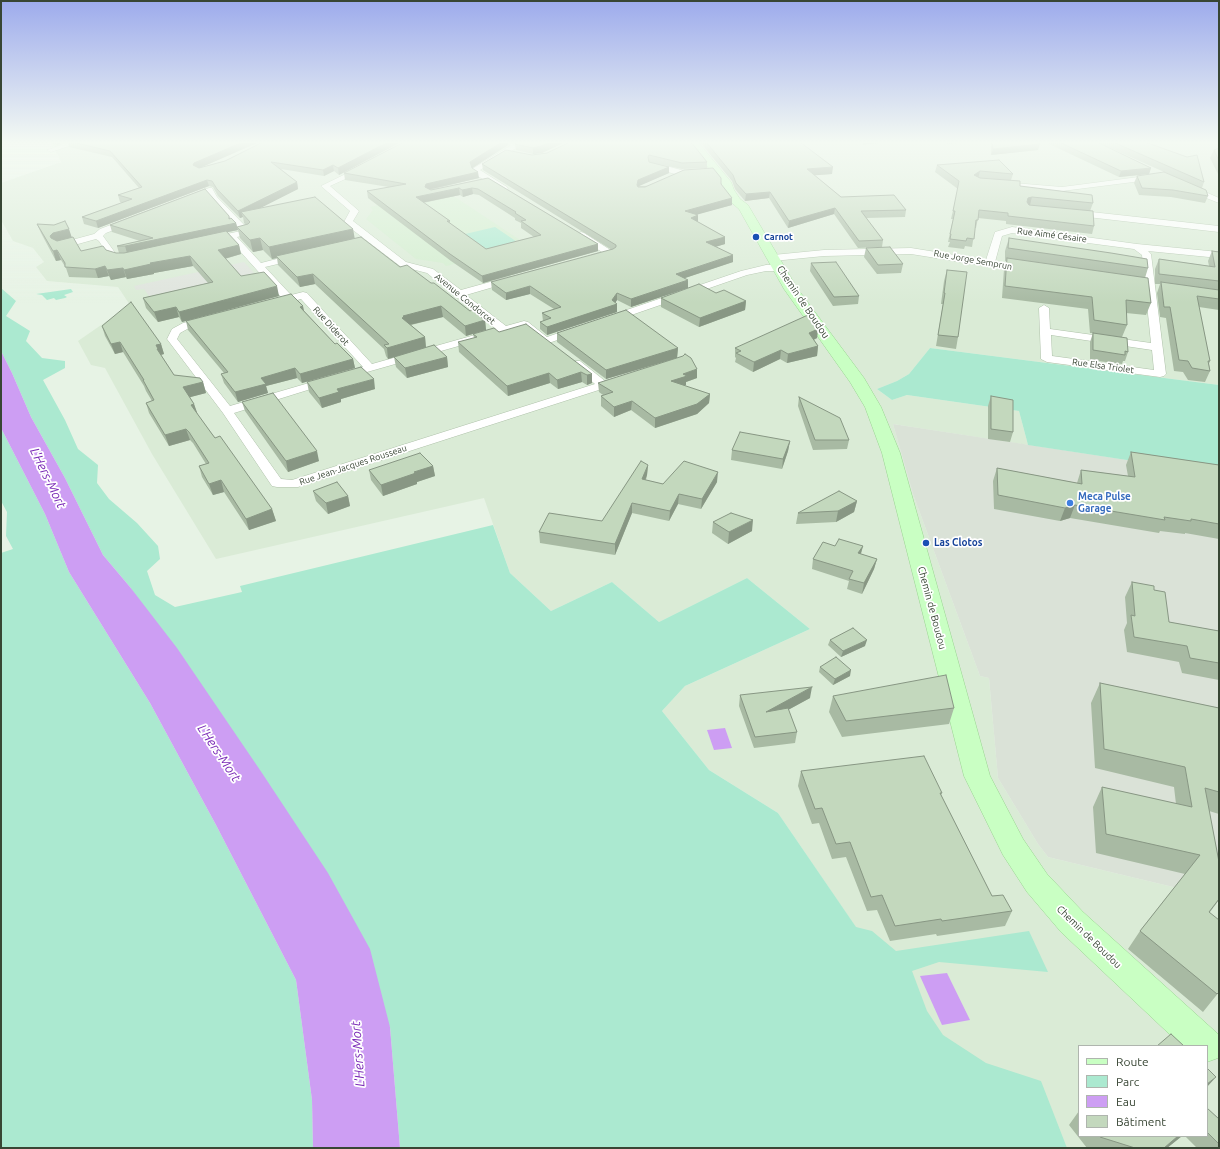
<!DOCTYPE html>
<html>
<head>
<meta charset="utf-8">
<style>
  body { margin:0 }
  #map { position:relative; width:1220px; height:1149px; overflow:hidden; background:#e7f3e5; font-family:Ubuntu,sans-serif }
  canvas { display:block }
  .frame { position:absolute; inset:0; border:2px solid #384634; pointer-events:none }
  .legend { position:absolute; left:1078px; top:1045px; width:130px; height:92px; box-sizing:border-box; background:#fff; border:1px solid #afb5ae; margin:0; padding:5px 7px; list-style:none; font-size:12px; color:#384634 }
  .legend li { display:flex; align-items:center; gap:8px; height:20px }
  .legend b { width:20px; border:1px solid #afb5ae }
</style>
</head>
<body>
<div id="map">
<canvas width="1220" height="1149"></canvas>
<div class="frame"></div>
<ul class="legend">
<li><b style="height:5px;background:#c9ffc3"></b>Route</li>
<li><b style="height:11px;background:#abe9d0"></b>Parc</li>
<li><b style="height:11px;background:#cd9ef3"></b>Eau</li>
<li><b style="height:11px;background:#c3d8bd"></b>Bâtiment</li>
</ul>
</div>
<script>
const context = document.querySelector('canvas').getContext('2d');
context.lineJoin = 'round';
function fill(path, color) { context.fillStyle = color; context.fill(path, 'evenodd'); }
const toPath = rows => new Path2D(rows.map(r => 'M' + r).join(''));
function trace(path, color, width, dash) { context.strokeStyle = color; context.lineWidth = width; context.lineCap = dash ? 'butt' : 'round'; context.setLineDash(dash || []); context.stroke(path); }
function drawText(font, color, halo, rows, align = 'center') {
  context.font = font + ' Ubuntu,sans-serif'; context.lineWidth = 3.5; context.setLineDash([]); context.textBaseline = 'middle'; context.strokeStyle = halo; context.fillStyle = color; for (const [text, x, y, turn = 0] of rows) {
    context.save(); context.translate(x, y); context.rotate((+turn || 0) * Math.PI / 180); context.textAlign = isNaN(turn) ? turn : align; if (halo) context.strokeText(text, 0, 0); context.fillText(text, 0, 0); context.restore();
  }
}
fill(toPath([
  [51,142,1219,142,1219,385,930,348,909,374,897,381,877,389,892,400,907,395,1019,411,1028,445,893,424,913,494,980,676,989,678,998,778,1038,844,1048,857,1219,898,1217,904,1219,906,1219,1148,1006,1148,778,813,709,770,662,711,685,686,810,629,747,578,659,622,612,582,551,611,510,573,484,498,216,559,152,454,105,368,91,365,78,341,130,305,118,287,47,281,36,267,44,262,33,248,13,241,1,220,1,183,61,162],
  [1079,1046,1207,1046,1207,1136,1079,1136]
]), '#daebd6');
fill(toPath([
  [893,424,1219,474,1219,898,1048,857,1038,844,998,778,989,678,980,676,913,494]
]), '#dae2d7');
fill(toPath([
  [446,191,529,246,446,266,443,263,416,259,366,219,373,210,370,207]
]), '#d2edce');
fill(toPath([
  [495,227,520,244,485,252,461,235],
  [1,288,16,301,6,316,30,331,26,341,42,358,65,361,65,368,43,380,65,420,78,449,98,465,97,483,109,499,137,523,158,546,160,559,147,571,155,595,175,607,242,592,240,586,493,525,510,573,551,611,612,582,659,622,747,578,810,629,685,686,662,711,709,770,778,813,856,927,872,931,896,951,1029,931,1048,972,939,962,912,971,927,1011,943,1035,986,1063,1041,1081,1067,1148,400,1148,390,1027,130,587,103,555,65,478,31,417,12,373,1,351],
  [71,289,73,292,64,295,67,297,65,298,56,300,54,298,47,300,42,295,36,294],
  [930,348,1219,385,1219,474,1028,445,1019,411,907,395,892,400,877,389,897,381,909,374],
  [1,428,45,514,69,572,150,703,216,825,296,980,312,1100,313,1148,1,1148,1,553,13,549,6,536,7,512,1,501]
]), '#abe9d0');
fill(toPath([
  [244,262,254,273,149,296,144,289,136,290,134,286]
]), '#dfe4dd');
fill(toPath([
  [1,351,12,373,31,417,65,478,103,555,130,587,177,648,262,773,328,873,370,949,390,1027,400,1148,313,1148,312,1100,296,980,216,825,150,703,69,572,45,514,1,428],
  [725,728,732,748,714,750,707,730],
  [947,973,970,1020,942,1025,920,976]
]), '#cd9ef3');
const street = toPath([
  [69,142,81,142,51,152,47,150,69,142],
  [509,142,516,142,518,147,480,170,507,187,508,189,504,191,474,174,472,169,510,146,509,142],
  [649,163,655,163,685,171,686,173,682,175,679,175,649,167,649,163],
  [362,166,365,166,365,170,330,186,359,211,353,221,406,262,433,269,461,290,508,277,514,277,516,279,514,281,466,295,506,326,524,321,528,322,547,337,576,327,580,328,581,330,580,332,546,344,542,343,522,328,360,374,356,373,354,371,356,369,363,367,301,299,275,306,271,305,270,303,271,301,282,298,229,239,127,261,119,261,110,258,99,241,96,239,60,249,55,246,57,244,94,234,100,229,209,188,212,188,217,197,251,232,250,234,237,237,261,263,296,254,299,255,301,257,299,259,265,267,291,295,303,292,307,293,372,364,496,329,427,273,400,266,345,224,344,222,350,211,321,186,362,166],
  [207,194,211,200,241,231,127,255,116,254,103,236,106,233,207,194],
  [1154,175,1158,177,1157,179,1062,191,1001,186,997,184,1001,182,1062,187,1154,175],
  [1186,186,1192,186,1219,198,1219,203,1186,190,1186,186],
  [1073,210,1219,226,1219,232,1070,215,1069,213,1073,210],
  [1012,227,1137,244,1219,252,1219,258,1148,251,1151,254,1166,374,1164,376,1160,377,1047,362,1041,359,1039,308,1044,305,1049,308,1050,329,1151,343,1142,255,1134,249,1012,233,1002,236,995,262,1027,267,1029,269,1024,272,911,254,824,256,773,261,768,258,773,255,824,250,911,248,986,260,995,232,1012,227],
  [1051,335,1152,350,1154,370,1052,356,1051,335],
  [581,232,584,233,615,253,613,255,597,259,591,259,589,257,591,255,602,252,578,237,577,235,581,232],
  [766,265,779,265,784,268,779,271,766,271,747,275,614,321,606,321,605,319,606,317,741,271,766,265],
  [207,317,211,318,212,320,211,322,191,327,180,333,177,339,230,406,326,378,330,379,332,381,330,383,234,413,281,479,292,480,595,384,572,365,570,363,572,361,580,361,610,385,608,387,298,487,277,487,272,486,223,413,167,339,172,329,183,323,207,317]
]);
const secondary = toPath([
  [687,142,698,142,731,182,734,190,740,199,748,205,797,288,864,378,881,407,900,453,990,776,1023,839,1047,874,1083,912,1218,1034,1219,1038,1218,1058,1207,1062,1207,1046,1182,1046,1061,932,1027,892,1003,855,964,776,882,453,865,407,850,382,784,289,739,209,732,203,722,190,722,184,687,142]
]);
trace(street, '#afc2aa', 1);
trace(secondary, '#9ad592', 1);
fill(street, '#fff');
fill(secondary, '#c9ffc3');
fill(toPath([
  [47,142,63,142,57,145],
  [68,142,259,142,200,168,225,161,263,142,401,142,339,175,334,171,324,176,281,169,297,182,298,189,259,208,353,229,354,238,400,267,431,283,470,311,485,320,486,330,466,336,443,317,411,325,425,337,426,348,447,357,448,367,407,378,396,367,394,357,388,359,386,356,384,349,315,284,300,287,278,265,277,258,272,259,263,250,253,252,240,238,238,230,227,232,239,245,241,254,225,259,241,276,279,296,182,322,179,317,158,322,146,308,143,298,208,283,193,266,154,273,154,274,127,279,126,277,111,280,109,276,98,278,69,277,66,268,61,260,56,261,41,233,37,224,72,237,81,251,106,250,116,253,119,253,117,246,140,241,112,232,110,225,230,218,236,223,237,227,246,225,244,223,243,217,240,218,218,196,213,187,209,186,98,228,84,224,82,217,122,203,120,202,118,195,139,188,112,157,69,147],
  [518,142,565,142,542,153,533,154,516,150,515,144],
  [570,142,707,162,707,168,682,169,649,162,669,167,669,173,638,186,721,184,732,205,697,214,698,222,725,237,725,244,715,247,733,262,685,278,688,288,631,307,617,300,615,303,617,304,617,312,547,335,540,329,540,322,543,321,542,313,554,309,530,294,506,300,492,290,491,282,612,250,483,170,482,164,547,153],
  [700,142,800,142,832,174,814,175,841,197,906,210,905,217,866,218,883,240,882,247,858,248,834,214,788,228,769,198,745,201,735,189,732,181],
  [945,142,990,142,947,144],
  [991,142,1037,142,1038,150,991,155],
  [1045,142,1097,142,1151,168,1149,174,1119,177],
  [1097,142,1145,142,1204,182,1202,188,1208,196,1205,203,1171,197,1139,195,1134,183,1137,176,1182,180],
  [508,145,472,168,479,178,430,190,488,178,598,244,598,251,483,283,451,261,368,198,367,191,389,187,345,180,344,173],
  [473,194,479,195,515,218,515,220,521,223,521,228,534,237,486,249,450,224,450,221,423,203,460,195,463,197],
  [1219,148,1219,176,1210,158,1214,150],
  [937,165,1013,174,1011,180,1020,186,1093,203,1090,211,1094,226,1092,234,1006,224,1006,221,978,218,976,228,975,228,972,247,965,246,964,249,948,247,950,242,948,242,953,219,951,219,958,189,935,172],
  [1009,238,1148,268,1145,278,1151,303,1146,315,1126,313,1127,325,1122,337,1128,352,1125,361,1123,361,1122,364,1090,360,1090,342,1093,333,1090,333,1088,309,1002,298,1004,269,1006,261,1005,261,1005,251],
  [866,248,903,264,901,273,877,274,864,257],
  [1212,251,1219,252,1219,310,1199,307,1210,361,1209,364,1210,371,1205,382,1188,380,1183,372,1174,371,1166,318,1160,317,1157,293,1160,284,1155,284,1155,269,1159,259,1209,266,1208,261],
  [811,263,859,296,858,304,833,306,810,271],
  [947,270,958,337,956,349,936,346,943,304,941,304,944,281],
  [716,293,746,301,745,310,699,327,661,307,661,298],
  [304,311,335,344,353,359,355,368,302,383,297,378,266,386,268,393,238,402,224,383,221,374,224,373,188,330,186,321],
  [102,326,161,344,164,354,161,355,174,375,203,382,206,393,190,397,194,404,197,414,212,434,272,509,276,521,249,530,224,492,213,495,202,477,199,466,206,464,193,443,190,440,169,446,149,413,146,403,152,401,146,391,144,386,123,352,115,354,105,336],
  [818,329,817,338,814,340,818,346,817,356,787,363,780,359,753,372,735,362,736,358,735,357,735,348],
  [499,332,592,374,592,383,587,385,582,382,558,389,550,383,508,396,459,352,458,342,474,338,473,334],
  [557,333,678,348,677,358,606,379,557,342],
  [697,378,686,382,686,385,685,386,710,394,709,403,697,414,655,428,631,410,614,417,601,406,601,396,603,395,599,392,598,383],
  [307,382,375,389,341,399,341,402,322,408,309,392],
  [991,396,1013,432,1010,442,988,439,988,406],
  [799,397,849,440,847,449,813,450,798,406],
  [242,402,319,461,288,472,245,411],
  [790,441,788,451,782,469,731,460,732,450],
  [1131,452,1219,465,1219,539,1185,533,1185,534,1160,531,1159,533,1070,518,1060,521,994,509,993,481,997,468,1077,483,1081,470,1128,476,1126,465],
  [648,465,647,475,646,480,663,484,717,482,701,509,678,504,669,521,632,513,615,555,540,543,539,532,602,521],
  [433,466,435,476,417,482,417,484,383,496,371,480,369,470],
  [313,491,348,496,350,506,328,514,316,501],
  [857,501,854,512,836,522,796,524,798,513],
  [713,522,752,531,728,544,712,533],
  [835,546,863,546,861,554,877,559,874,569,862,594,847,589,849,581,812,569,813,559],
  [1132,582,1154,590,1169,622,1219,631,1219,680,1182,673,1179,662,1127,652,1124,630,1127,623,1125,597],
  [830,640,865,646,841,657,828,645],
  [820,667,850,676,833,685,819,672],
  [1100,683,1219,708,1219,814,1209,811,1219,862,1219,900,1210,912,1219,992,1203,1012,1128,949,1140,931,1185,874,1096,853,1093,807,1102,787,1176,804,1174,787,1095,768,1091,703],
  [740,695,810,698,788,710,797,732,795,743,754,748,739,706],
  [833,696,954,708,949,724,842,737,829,712],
  [801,771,942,793,941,795,992,896,1012,911,1005,926,937,936,936,934,890,941,877,910,867,911,846,857,832,859,819,823,812,824,798,786],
  [1207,1108,1219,1119,1219,1147,1218,1148,1197,1148,1185,1136,1207,1136],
  [1079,1111,1079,1136,1182,1136,1167,1148,1087,1148,1069,1125]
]), '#a8baa3');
fill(toPath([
  [56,142,63,142,57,145],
  [243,142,259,142,195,170,193,165,194,163],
  [388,142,401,142,339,175,338,168],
  [502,142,509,142,508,145,471,169,470,162],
  [551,142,565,142,542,153,533,154,533,148],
  [863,142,891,142,862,145],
  [1040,144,1038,150,991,155,993,149],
  [333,165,334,171,324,176,323,170],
  [669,167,669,173,637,187,637,185,638,180],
  [833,167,832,174,806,176,807,169],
  [1151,168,1149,174,1119,177,1121,171],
  [980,171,978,179,974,175],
  [478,172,479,178,427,190,425,187,426,184],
  [207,180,209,186,98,228,96,221],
  [297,182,298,189,245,216,241,212,243,217,240,218,238,211],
  [459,188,460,195,416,204,416,197],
  [472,188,473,194,463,197,462,190],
  [770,192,769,198,745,201,746,194],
  [1032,197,1030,205,1026,206,1028,198],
  [732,198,732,205,685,218,685,211],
  [835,208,834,214,788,228,789,221],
  [698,215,698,222,691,218],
  [229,216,231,222,236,223,238,230,127,253,125,246,229,219],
  [69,229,72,238,57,243,51,238,50,236,53,233],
  [353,229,355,240,276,256,277,258,272,259,269,247],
  [725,237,725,244,705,250,706,242],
  [260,238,263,250,253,252,250,240],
  [598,244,598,251,483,283,482,276],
  [239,245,241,254,220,260,218,250],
  [57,250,61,260,56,261,53,251],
  [733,255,733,262,676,281,676,274],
  [190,256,193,266,154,273,154,274,127,279,124,270,150,263],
  [105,266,109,276,98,278,95,269],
  [123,268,126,277,111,280,107,270],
  [313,274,315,284,300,287,297,277],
  [688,280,688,288,631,307,631,299],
  [277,286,279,296,182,322,179,312],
  [530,286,530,294,506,300,506,293],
  [617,293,617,300,614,305,617,304,617,312,547,335,547,327,612,300],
  [746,301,745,310,699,327,700,318],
  [303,306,305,315,300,307],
  [441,306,443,317,405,326,402,318,403,316],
  [176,307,179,317,158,322,154,312],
  [485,320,486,330,466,336,465,326],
  [818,329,817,338,808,342,809,333],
  [425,337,426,348,388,359,387,348],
  [120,342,123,352,115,354,111,344],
  [161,344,164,354,160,355,157,349,156,345],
  [818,346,817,356,787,363,788,354],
  [678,348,677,358,606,379,606,370],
  [781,350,780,359,753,372,754,362],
  [447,357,448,367,407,378,405,368],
  [353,359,355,368,302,383,300,374],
  [295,368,297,378,266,386,268,393,238,402,235,392,261,378],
  [697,369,697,378,686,382,686,385,670,390,671,381,683,374],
  [581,372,582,382,558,389,557,380],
  [549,373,550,383,508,396,507,386],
  [592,374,592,383,587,385,587,375],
  [374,379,375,389,341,399,341,402,322,408,319,398,337,389],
  [203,382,206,393,187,398,183,387],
  [710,394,709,403,697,414,655,428,655,418],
  [632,401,631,410,614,417,614,407],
  [194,404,198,415,191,405],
  [186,429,190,440,169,446,165,435],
  [790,441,788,451,782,469,783,459],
  [317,451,319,461,288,472,286,461],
  [648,465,647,475,642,489,642,479],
  [433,466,435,476,417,482,417,484,383,496,381,485,414,472],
  [718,472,717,482,701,509,702,499],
  [221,480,224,492,213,495,209,484],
  [679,494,678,504,669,521,670,511],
  [348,496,350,506,328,514,326,503],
  [857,501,854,512,836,522,838,511],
  [632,503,632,513,615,555,615,544],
  [1075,505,1070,518,1060,521,1065,508],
  [272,509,276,521,249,530,246,519],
  [753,520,752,531,728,544,729,532],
  [863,546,860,556,858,553],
  [877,559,874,569,862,594,864,583],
  [867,640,865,646,841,657,843,651],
  [851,670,850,676,833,685,835,679],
  [812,687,810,698,764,723,766,712],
  [1216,1077,1207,1087,1207,1084],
  [1178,1136,1182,1136,1167,1148,1164,1148]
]), '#889784');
const building = toPath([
  [72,142,243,142,194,163,193,165,199,168,225,161,263,142,388,142,338,168,333,165,323,170,271,162,297,182,238,211,217,189,212,181,207,180,96,221,82,217,132,199,118,195,142,187,110,151,72,142],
  [404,142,502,142,470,162,472,168,478,172,426,184,425,187,431,190,488,178,598,244,482,276,450,254,367,191,406,184,344,173,404,142],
  [459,188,462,190,472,188,478,189,516,212,515,213,526,220,521,221,541,235,486,249,447,221,450,221,416,197,459,188],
  [518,142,551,142,541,146,533,148,515,144,518,142],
  [570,142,691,142,707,162,682,163,649,155,648,157,649,162,669,167,638,180,637,185,638,187,645,187,684,170,713,168,721,178,721,184,732,198,685,211,698,215,691,218,725,237,706,242,733,255,676,274,688,280,631,299,617,293,612,300,617,304,547,327,540,322,551,318,542,313,561,307,530,286,506,293,491,282,613,249,616,247,616,245,482,164,506,150,532,155,547,153,570,142],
  [706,142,800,142,833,167,807,169,841,197,894,195,906,210,861,211,883,240,859,241,835,208,789,221,770,192,746,194,736,183,733,175,706,142],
  [992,142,1037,142,1040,144,993,149,992,142],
  [1059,142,1097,142,1151,168,1121,171,1059,142],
  [1113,142,1145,142,1187,157,1197,155,1204,182,1113,142],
  [1219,148,1219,161,1214,150,1219,148],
  [999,160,1013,174,980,171,974,175,980,178,1020,181,1020,186,1092,195,1093,203,1032,197,1028,198,1027,202,1029,205,1093,211,1094,226,1008,216,1008,213,979,210,978,220,976,220,974,239,967,238,966,241,950,239,951,234,950,234,955,211,953,211,959,181,937,165,999,160],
  [1164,172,1206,190,1208,196,1173,190,1142,188,1137,176,1164,172],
  [205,189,229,216,229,219,231,218,236,223,125,246,117,246,153,238,110,225,205,189],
  [315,197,353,229,269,247,260,238,250,240,237,227,248,224,250,222,241,212,315,197],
  [65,221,69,229,53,233,50,236,51,238,57,241,73,237,81,251,103,246,106,250,116,253,124,253,226,231,239,245,218,250,241,276,264,272,277,286,179,312,176,307,154,312,143,298,213,282,190,256,150,263,151,264,124,270,123,268,107,270,105,266,95,269,65,267,65,263,57,250,53,251,37,224,54,225,65,221],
  [361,237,400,267,407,265,431,283,434,283,470,311,472,310,485,320,465,326,441,306,403,316,404,317,402,318,425,337,387,348,384,345,389,344,313,274,297,277,276,256,361,237],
  [1009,238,1111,253,1147,259,1148,268,1008,248,1009,238],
  [890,247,903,264,878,265,866,248,890,247],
  [1212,251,1219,252,1219,281,1159,274,1159,259,1215,267,1212,251],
  [1007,258,1148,278,1151,303,1126,300,1127,325,1094,320,1092,297,1005,286,1007,258],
  [836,262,859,296,834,297,811,263,836,262],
  [947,270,967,272,958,337,938,335,945,293,944,293,947,270],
  [1161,282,1219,290,1219,299,1197,296,1210,361,1208,361,1210,371,1192,368,1188,361,1179,360,1170,307,1164,307,1161,282],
  [699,284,716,293,724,290,746,301,700,318,661,298,699,284],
  [291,294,303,306,300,307,335,344,337,343,353,359,300,374,295,368,261,378,266,384,235,392,221,374,228,372,186,321,291,294],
  [131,302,161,344,156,345,158,349,157,349,174,375,200,378,203,382,183,387,194,404,191,405,212,434,215,438,220,436,272,509,246,519,221,480,209,484,199,466,209,463,189,432,186,429,165,435,146,403,154,400,143,380,144,380,120,342,111,344,102,326,131,302],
  [626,310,678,348,606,370,557,333,626,310],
  [808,315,818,329,809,333,818,346,788,354,781,350,754,362,736,353,741,351,735,348,808,315],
  [526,324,592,374,587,375,581,372,557,380,549,373,507,386,458,342,477,337,473,334,494,328,499,332,526,324],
  [1093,333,1127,338,1128,352,1125,351,1125,355,1093,350,1093,333],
  [434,345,447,357,405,368,394,357,434,345],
  [685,354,691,358,697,369,683,374,687,376,671,381,710,394,697,404,655,418,632,401,614,407,601,396,613,392,598,383,683,356,685,354],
  [361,367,374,379,337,389,339,392,319,398,307,382,361,367],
  [273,393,317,451,286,461,242,402,273,393],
  [991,396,1013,400,1013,432,991,429,991,396],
  [799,397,840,418,849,440,815,440,799,397],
  [740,432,790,441,783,459,732,450,740,432],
  [1131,452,1219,465,1219,524,1191,519,1191,521,1164,517,1165,520,1075,505,1065,508,998,495,997,468,1082,484,1081,470,1135,477,1131,452],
  [420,453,433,466,414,472,416,473,381,485,369,470,420,453],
  [641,461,648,465,642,479,663,484,684,461,718,472,702,499,679,494,670,511,632,503,615,544,539,532,549,513,602,521,641,461],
  [337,482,348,496,326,503,313,491,337,482],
  [839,491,857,501,838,511,798,513,839,491],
  [731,513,753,520,729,532,713,522,731,513],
  [839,539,863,546,858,553,877,559,864,583,849,579,853,571,813,559,823,542,835,546,839,539],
  [1132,582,1154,586,1154,590,1165,592,1169,622,1219,631,1219,663,1190,658,1187,646,1134,637,1131,615,1135,616,1132,582],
  [853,628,867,640,843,651,830,640,853,628],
  [836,657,851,670,835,679,820,667,836,657],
  [946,675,954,708,846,721,833,696,946,675],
  [1100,683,1219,708,1219,792,1205,788,1219,862,1219,899,1209,912,1219,920,1219,992,1217,994,1140,931,1200,855,1106,834,1102,787,1192,807,1185,767,1104,749,1100,683],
  [812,687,766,712,788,708,797,732,755,737,740,695,812,687],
  [924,756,942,793,940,793,992,896,1003,895,1012,911,942,921,941,919,895,926,882,895,871,897,850,842,836,844,822,808,815,809,801,771,924,756],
  [1171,1034,1184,1046,1157,1046,1171,1034],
  [1207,1068,1216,1077,1207,1084,1207,1068],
  [1207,1108,1219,1119,1219,1144,1207,1132,1207,1108],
  [1099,1136,1178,1136,1164,1148,1135,1148,1100,1137,1099,1136]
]);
fill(building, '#c3d8bd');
trace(building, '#889784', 1);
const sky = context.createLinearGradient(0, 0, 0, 303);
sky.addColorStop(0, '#9dabec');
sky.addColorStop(0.47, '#f4faf3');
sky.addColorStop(1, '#f4faf300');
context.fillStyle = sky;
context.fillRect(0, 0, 1220, 303);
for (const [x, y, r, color] of [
  [756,237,4,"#1a4fb4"],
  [1070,503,4,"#3f7fe0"],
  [926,543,4,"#1a4fb4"]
]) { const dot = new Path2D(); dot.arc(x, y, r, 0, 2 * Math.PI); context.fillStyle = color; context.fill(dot); trace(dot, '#fff', 1.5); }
drawText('9px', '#384634', '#fff', [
  ["Rue Aimé Césaire",1052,235,7],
  ["Rue Jorge Semprun",973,260,10],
  ["Avenue Condorcet",465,299,39],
  ["Rue Diderot",331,326,48],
  ["Rue Elsa Triolet",1103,366,8],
  ["Rue Jean-Jacques Rousseau",353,465,-18]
]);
drawText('bold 9px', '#164399', '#fff', [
  ["Carnot",764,237]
], 'left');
drawText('10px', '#384634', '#fff', [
  ["Chemin de Boudou",803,302,56],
  ["Chemin de Boudou",932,608,75],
  ["Chemin de Boudou",1089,937,44]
]);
drawText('bold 10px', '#366cbe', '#fff', [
  ["Meca Pulse",1078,497],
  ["Garage",1078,509]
], 'left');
drawText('bold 10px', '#164399', '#fff', [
  ["Las Clotos",934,543]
], 'left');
drawText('italic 13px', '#7929b5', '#fff', [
  ["L'Hers-Mort",48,478,64],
  ["L'Hers-Mort",219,753,56],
  ["L'Hers-Mort",358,1054,-94]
]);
</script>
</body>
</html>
